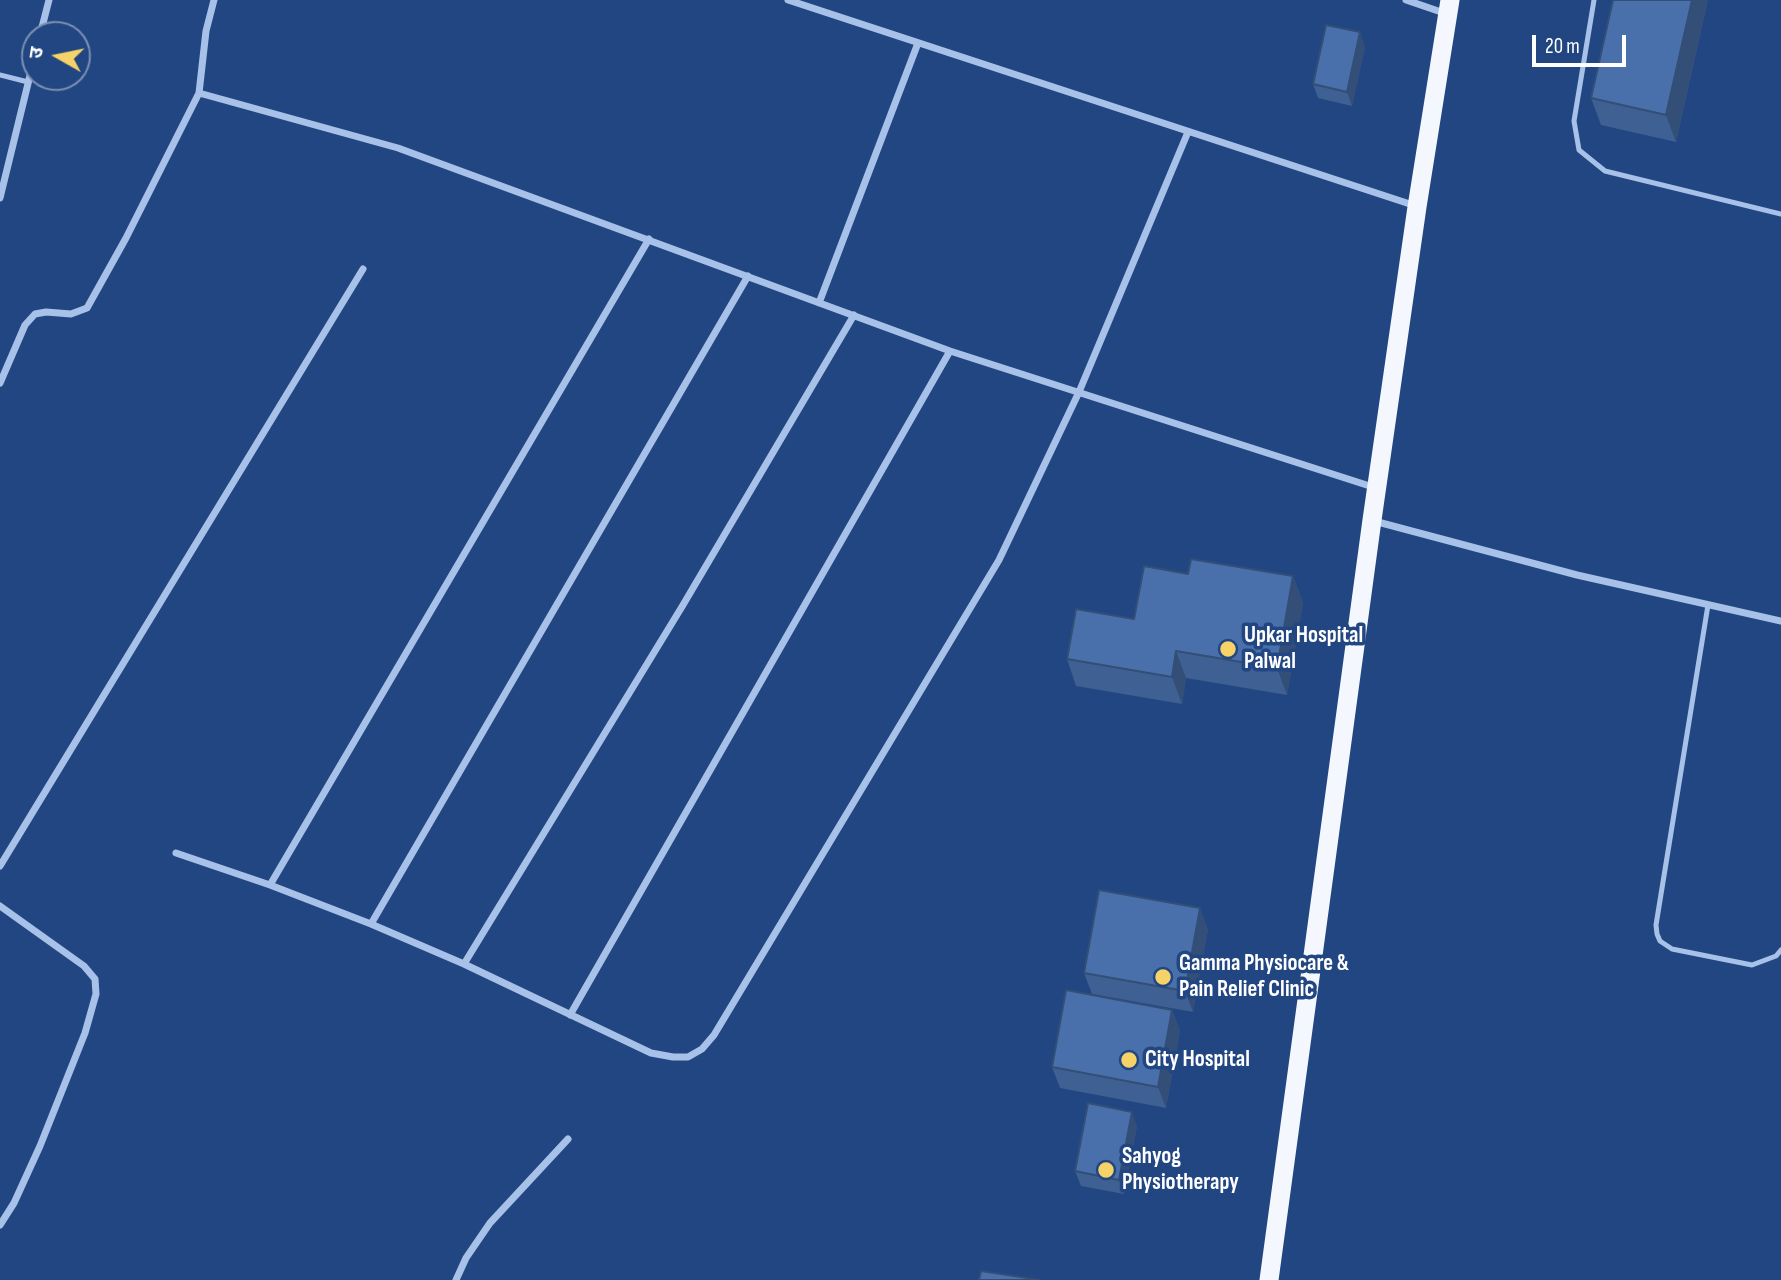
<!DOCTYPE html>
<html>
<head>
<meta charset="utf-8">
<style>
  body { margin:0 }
  #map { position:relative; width:1781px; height:1280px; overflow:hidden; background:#214681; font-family:"Sofia Sans Condensed","Noto Sans Devanagari",sans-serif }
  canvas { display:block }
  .north { position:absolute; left:21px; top:21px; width:70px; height:70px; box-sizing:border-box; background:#214681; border:2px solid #7a90b3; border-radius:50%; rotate:279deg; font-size:19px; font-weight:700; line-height:28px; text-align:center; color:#fff }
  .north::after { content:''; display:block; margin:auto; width:24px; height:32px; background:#f5d368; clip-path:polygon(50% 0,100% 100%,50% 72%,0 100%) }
  .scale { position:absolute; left:1532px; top:35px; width:94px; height:32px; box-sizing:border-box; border:4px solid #fff; border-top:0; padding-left:9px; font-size:21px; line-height:24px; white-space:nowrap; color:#fff; -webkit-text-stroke:5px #214681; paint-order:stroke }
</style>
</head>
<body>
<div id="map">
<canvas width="1781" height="1280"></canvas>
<div class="north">उ</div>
<div class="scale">20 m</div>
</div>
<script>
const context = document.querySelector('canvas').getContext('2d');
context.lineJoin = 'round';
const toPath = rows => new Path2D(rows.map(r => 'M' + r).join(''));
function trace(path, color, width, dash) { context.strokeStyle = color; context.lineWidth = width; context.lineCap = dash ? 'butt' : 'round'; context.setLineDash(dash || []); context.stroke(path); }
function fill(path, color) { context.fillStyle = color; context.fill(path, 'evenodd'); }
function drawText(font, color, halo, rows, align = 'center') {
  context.font = font + ' "Sofia Sans Condensed",sans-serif'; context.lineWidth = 7; context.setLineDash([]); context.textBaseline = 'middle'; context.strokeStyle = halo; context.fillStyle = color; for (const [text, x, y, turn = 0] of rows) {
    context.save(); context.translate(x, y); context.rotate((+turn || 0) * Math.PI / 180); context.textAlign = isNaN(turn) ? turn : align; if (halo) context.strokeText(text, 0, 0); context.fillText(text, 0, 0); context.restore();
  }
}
trace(toPath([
  [1594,0,1574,121,1579,150,1605,171,1781,214],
  [0,75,28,82],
  [1708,605,1656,925,1657,934,1660,941,1672,949,1752,965,1776,956,1781,950]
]), '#a7c1e8', 5);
trace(toPath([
  [788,0,1416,206],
  [1406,0,1447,14],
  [40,35,49,0],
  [199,93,398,148,950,351,1376,488],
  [0,198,35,55],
  [819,303,918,43],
  [0,383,25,325,35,314,46,312,71,314,87,308,126,238,199,93,206,31,214,0],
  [1374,521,1577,575,1781,621],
  [176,853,270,885,371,924,464,964,651,1053,673,1057,688,1057,702,1049,714,1035,999,560,1079,392,1188,132],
  [0,866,363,269],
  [270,885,649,239],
  [0,906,84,966,95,979,96,994,85,1033,40,1146,14,1203,0,1225],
  [371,924,748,276],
  [464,964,683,605,854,315],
  [570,1015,950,351],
  [456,1280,466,1258,490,1223,568,1139]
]), '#a7c1e8', 7);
trace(toPath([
  [1269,1280,1372,520,1417,207,1450,0]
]), '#f4f8fe', 19);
fill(toPath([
  [1708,0,1676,142,1601,125,1591,98],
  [1365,47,1352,106,1318,98,1313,84],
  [1188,574,1293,576,1303,603,1287,695,1186,678,1182,704,1076,686,1067,659,1134,619],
  [1208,929,1193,1012,1092,994,1084,973],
  [1172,1010,1180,1031,1166,1108,1060,1088,1052,1067],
  [1137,1126,1124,1194,1081,1186,1075,1171]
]), '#3f6092');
fill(toPath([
  [1692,0,1708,0,1676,142,1666,115],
  [1360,32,1365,47,1352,106,1347,92],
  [1293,576,1303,603,1287,695,1277,668],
  [1176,651,1186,678,1182,704,1172,677],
  [1200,908,1208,929,1193,1012,1185,991],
  [1172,1010,1180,1031,1166,1108,1158,1087],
  [1132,1112,1137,1126,1124,1194,1119,1180]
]), '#334e77');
const building = toPath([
  [1613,0,1692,0,1666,115,1591,98,1613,0],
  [1326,25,1360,32,1347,92,1313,84,1326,25],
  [1191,559,1293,576,1277,668,1176,651,1172,677,1067,659,1076,609,1134,619,1144,566,1188,574,1191,559],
  [1099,890,1200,908,1185,991,1084,973,1099,890],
  [1066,990,1172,1010,1158,1087,1052,1067,1066,990],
  [1088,1103,1132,1112,1119,1180,1075,1171,1088,1103],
  [981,1271,1040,1280,979,1280,981,1271]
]);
fill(building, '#4970aa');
trace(building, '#334e77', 2);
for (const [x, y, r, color] of [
  [1228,649,9,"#f5d368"],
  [1163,977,9,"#f5d368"],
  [1129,1060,9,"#f5d368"],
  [1106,1170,9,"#f5d368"]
]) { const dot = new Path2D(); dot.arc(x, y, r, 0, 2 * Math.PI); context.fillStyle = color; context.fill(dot); trace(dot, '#214681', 2.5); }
drawText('bold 23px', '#fff', '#214681', [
  ["Upkar Hospital",1244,636],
  ["Palwal",1244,662],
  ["Gamma Physiocare &",1179,964],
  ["Pain Relief Clinic",1179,990],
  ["City Hospital",1145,1060],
  ["Sahyog",1122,1157],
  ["Physiotherapy",1122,1183]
], 'left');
</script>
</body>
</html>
